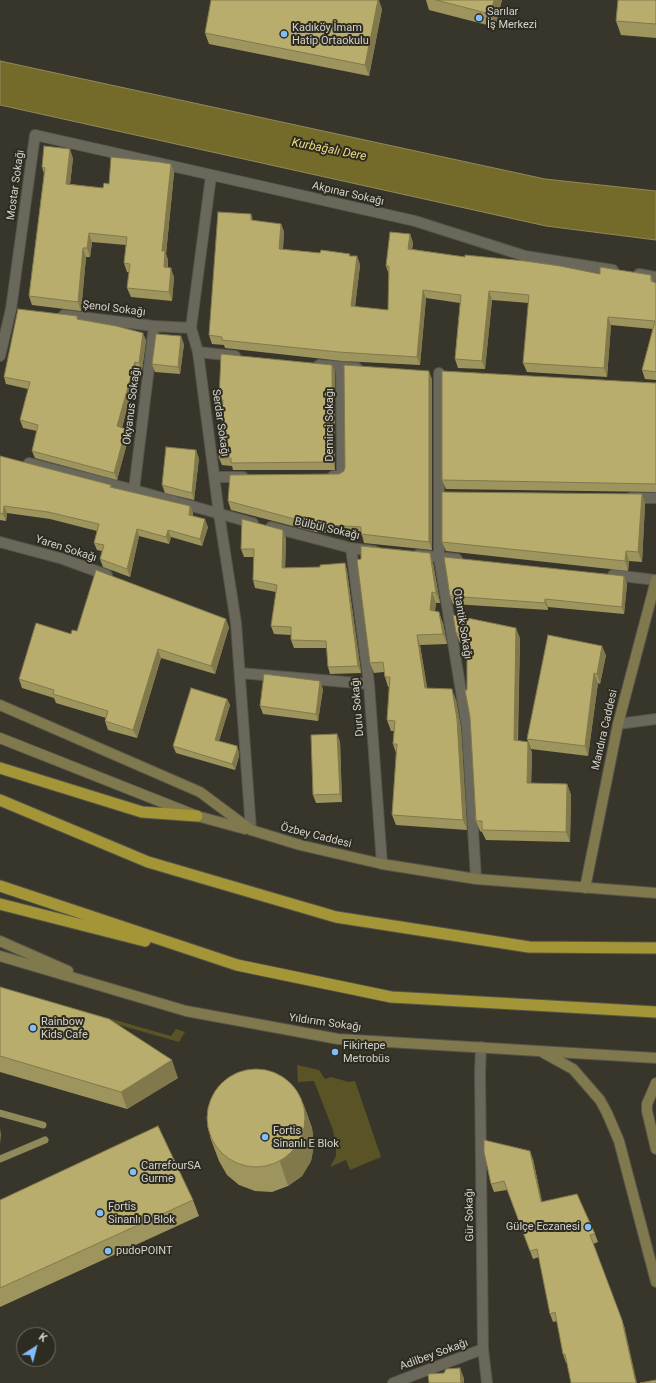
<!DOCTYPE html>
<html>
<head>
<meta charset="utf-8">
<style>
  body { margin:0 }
  #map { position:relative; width:656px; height:1383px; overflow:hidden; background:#38362a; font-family:Roboto,sans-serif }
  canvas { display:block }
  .north { position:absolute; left:16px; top:1327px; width:40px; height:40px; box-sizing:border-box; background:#2e2c21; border:1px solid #706e65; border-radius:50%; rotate:36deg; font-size:11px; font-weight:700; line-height:16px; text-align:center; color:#d3d2cb }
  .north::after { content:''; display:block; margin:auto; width:14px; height:18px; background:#81bdfa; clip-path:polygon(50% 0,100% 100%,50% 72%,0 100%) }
</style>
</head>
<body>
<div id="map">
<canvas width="656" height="1383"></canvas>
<div class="north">K</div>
</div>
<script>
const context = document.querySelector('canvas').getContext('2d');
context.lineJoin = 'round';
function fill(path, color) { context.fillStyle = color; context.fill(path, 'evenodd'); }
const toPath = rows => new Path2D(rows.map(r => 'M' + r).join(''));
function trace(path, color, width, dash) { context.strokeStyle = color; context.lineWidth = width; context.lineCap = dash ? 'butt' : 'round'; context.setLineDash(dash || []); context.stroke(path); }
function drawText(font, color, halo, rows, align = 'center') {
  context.font = font + ' Roboto,sans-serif'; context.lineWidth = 4; context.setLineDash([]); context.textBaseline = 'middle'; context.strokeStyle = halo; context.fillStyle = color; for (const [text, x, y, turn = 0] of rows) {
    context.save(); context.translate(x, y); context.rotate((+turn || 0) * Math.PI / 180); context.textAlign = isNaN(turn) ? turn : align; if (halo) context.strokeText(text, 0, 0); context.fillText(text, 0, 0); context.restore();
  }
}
fill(toPath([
  [0,987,171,1036,176,1029,185,1032,179,1042,0,991],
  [297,1065,319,1070,325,1079,331,1077,349,1082,355,1081,381,1157,350,1170,346,1160,330,1167,336,1156,336,1145,333,1130,314,1081,298,1082]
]), '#5a5326');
const water = toPath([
  [0,61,545,179,656,191,656,240,546,226,0,105,0,61]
]);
fill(water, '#746a2a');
trace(water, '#90895a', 1);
trace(toPath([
  [0,1113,43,1125],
  [0,1159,45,1140]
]), '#90895a', 7);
const minor = toPath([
  [211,176,191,328,198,352,219,514,236,623,251,830],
  [639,274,656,277],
  [64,315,154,326,191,328],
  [198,352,235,356],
  [0,356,11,309,35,135,415,221,525,256,613,270],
  [319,365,357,368],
  [439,373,439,557,467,728,476,879],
  [29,463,134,490,253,523],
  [333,476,342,476,341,367],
  [215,477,243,477],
  [134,490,154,326],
  [631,498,656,498],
  [271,527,351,548,374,551],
  [0,542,63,559,107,575],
  [351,548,369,684,382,864],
  [418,555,457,559],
  [613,575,656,580],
  [240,673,369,684],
  [618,724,656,719],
  [481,1047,480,1073,483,1349,487,1383],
  [393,1383,483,1349]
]);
const secondary = toPath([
  [0,705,200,792,251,830,300,845,382,864,476,879,656,893],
  [0,738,197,816,245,829],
  [585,888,618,724,656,580],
  [0,941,68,971],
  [0,956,186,1011,338,1039,656,1058],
  [542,1052,573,1069,600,1100,607,1113,619,1141,656,1282],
  [656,1083,647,1104,647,1111,656,1149]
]);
const trunk = toPath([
  [0,768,142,812,197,816],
  [0,800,148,862,336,917,529,947,656,948],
  [0,886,237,965,391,997,656,1012],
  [0,904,145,941]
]);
trace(minor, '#55544a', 12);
trace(secondary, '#55544a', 12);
trace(trunk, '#55544a', 13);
trace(minor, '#6a685b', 10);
trace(secondary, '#80794d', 10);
trace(trunk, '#a49536', 11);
fill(toPath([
  [426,0,502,0,495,27,429,10],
  [656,0,656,38,621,35,616,21],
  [382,9,369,76,209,44,205,33],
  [73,158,70,184,103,188,109,184,171,164,174,173,166,254,168,260,168,267,174,277,172,301,131,297,127,288,129,272,127,272,124,263,126,245,92,242,90,257,86,257,81,311,32,305,29,296,44,174,42,167],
  [253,221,281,224,284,232,283,249,320,253,350,254,350,256,357,256,360,265,355,307,388,310,389,275,386,266,410,234,413,243,412,249,465,257,600,274,656,283,656,380,645,379,642,370,653,329,611,325,607,377,527,372,523,363,529,303,492,300,485,369,458,368,455,359,460,303,426,298,420,365,342,361,225,348,224,345,212,344,209,335],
  [77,316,78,319,146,340,142,370,137,370,122,428,126,429,129,436,117,480,35,458,32,451,37,431,23,428,20,420,28,389,6,384,4,377],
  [184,344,180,374,155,372,152,364],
  [332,365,335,373,335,470,233,470,232,466,222,465,219,458,222,408,219,400],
  [432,379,432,550,364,543,362,535,316,532,231,510,228,501,339,474,344,471],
  [655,383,656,383,656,492,446,489,442,480],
  [0,456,111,485,112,488,190,506,193,513,193,516,208,527,202,546,171,537,169,544,139,536,130,577,103,567,100,559,102,551,97,550,94,543,97,531,50,519,7,513,6,521,0,520],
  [199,458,194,500,165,493,162,485],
  [642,494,645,504,642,562,629,561,628,571,446,551,442,542],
  [286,538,285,568,320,567,345,563,347,571,361,673,330,674,328,667,327,648,294,648,291,640,291,635,274,634,271,626,276,592,255,588,253,580,254,557,244,557,241,549],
  [433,563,440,603,436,603,435,611,443,623,447,644,420,645,427,688,456,700,461,729,467,830,396,825,392,815,396,753,393,744,394,731,391,731,387,720,389,687,388,687,385,677,384,672,374,673,370,663],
  [624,576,627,584,624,614,548,607,548,610,453,604,450,596],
  [453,615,520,638,518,741,532,752,531,783,567,784,571,795,570,842,486,840,482,832,480,831,476,821,470,717,467,690,467,647,464,647,463,643,460,643,456,633],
  [229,627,215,674,161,658,137,738,108,730,105,721,106,718,56,703,54,698,22,688,19,679,71,634,77,631],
  [606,655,600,684,598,683,588,756,531,749,527,739],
  [323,689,318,721,263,714,260,706],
  [227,699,230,705,219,741,237,746,239,753,239,756,235,770,176,753,173,746],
  [337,734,340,742,342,802,316,803,313,795],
  [0,987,178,1078,127,1109,0,1072],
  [303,1103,312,1128,314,1145,311,1161,302,1176,288,1186,272,1192,255,1191,239,1185,227,1175,219,1161,210,1137],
  [533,1159,542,1202,595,1234,598,1242,593,1244,625,1329,566,1363,563,1354,557,1321,553,1322,550,1314,539,1257,533,1259,507,1190,494,1192,491,1184],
  [0,1200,193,1200,199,1216,0,1307]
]), '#9e955e');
fill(toPath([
  [378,0,379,0,382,9,369,76,365,65],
  [494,0,502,0,495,27,490,14],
  [70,149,73,158,69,193,66,184],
  [171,164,174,173,166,254,168,260,167,276,164,267,162,251],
  [251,214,254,223,251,220],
  [281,224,284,232,282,257,279,249],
  [89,233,92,242,90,257,87,248],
  [410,234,413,243,411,257,408,249],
  [83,248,86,257,81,311,78,302],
  [357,256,360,265,354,315,351,306],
  [171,268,174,277,172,301,169,292],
  [651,275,654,283,651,281],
  [423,290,426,298,420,365,417,357],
  [489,291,492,300,485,369,482,361],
  [608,317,611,325,607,377,604,368],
  [143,333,146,340,142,370,139,363],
  [181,336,184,344,180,374,178,367],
  [135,362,137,370,120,434,117,426],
  [332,365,335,373,335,470,333,462],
  [429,371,432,379,432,550,429,542],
  [126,429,129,436,117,480,114,473],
  [196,450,199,458,194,500,192,493],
  [642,494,645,504,642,562,638,552],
  [4,506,7,513,6,521,3,514],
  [190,506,193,513,192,523,189,515],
  [205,519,208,527,202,546,200,539],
  [137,529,139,536,130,577,127,569],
  [168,530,171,537,169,544,166,537],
  [283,530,286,538,285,575,282,568],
  [626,551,629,561,628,571,625,561],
  [430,553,433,563,440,603,436,593],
  [345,563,347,571,361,673,358,666],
  [624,576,627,584,624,614,622,607],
  [432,592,436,603,433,621,430,610],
  [545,599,548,607,548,610,545,603],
  [439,612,443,623,447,644,443,634],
  [226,619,229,627,215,674,211,666],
  [516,628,520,638,517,751,514,740],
  [417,635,420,645,429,698,425,688],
  [602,646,606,655,600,684,597,674],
  [158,649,161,658,137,738,133,730],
  [594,673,598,683,588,756,585,746],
  [320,681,323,689,318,721,316,714],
  [452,689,456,700,461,729,467,830,463,820],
  [227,699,230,705,217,746,215,740],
  [337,734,340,742,342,802,340,794],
  [528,742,532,752,531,794,527,783],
  [237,746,239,753,239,756,235,770,232,764],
  [567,784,571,795,570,842,566,832],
  [172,1060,178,1078,127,1109,121,1092],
  [303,1103,312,1128,314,1145,311,1161,302,1176,288,1186,280,1162],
  [0,1128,1,1135,0,1144],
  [530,1151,533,1159,544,1211,541,1202],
  [622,1320,625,1329,637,1383,636,1383],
  [460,1368,464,1378,464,1383,461,1383]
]), '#81794c');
const building = toPath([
  [211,0,378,0,365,65,205,33,211,0],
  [436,0,494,0,490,14,436,0],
  [618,0,656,0,656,24,616,21,618,0],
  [44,146,70,149,66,184,103,188,104,183,109,184,111,157,159,162,171,164,162,251,165,251,164,267,171,268,169,292,127,288,130,264,124,263,127,237,89,233,87,248,83,248,78,302,29,296,45,168,42,167,44,146],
  [218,212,251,214,251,220,281,224,279,249,320,253,321,250,350,254,349,256,357,256,351,306,388,310,389,266,386,266,390,232,410,234,408,249,465,257,465,255,525,261,560,266,600,274,600,267,651,275,651,281,656,283,656,372,642,370,655,321,608,317,604,368,523,363,529,295,489,291,482,361,455,359,461,295,423,290,417,357,338,352,222,340,222,337,209,335,218,212],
  [18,309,77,316,77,319,116,326,143,333,139,363,135,362,117,426,126,429,114,473,32,451,38,425,20,420,30,382,4,377,18,309],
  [156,334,181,336,178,367,152,364,156,334],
  [221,354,332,365,333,462,231,463,231,458,219,458,223,400,219,400,221,354],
  [344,365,429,371,429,542,361,534,361,527,313,524,228,501,230,475,339,474,344,471,345,467,344,365],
  [442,371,655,383,656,383,656,484,442,480,442,371],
  [166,447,196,450,192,493,162,485,166,447],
  [0,456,111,485,110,487,190,506,189,515,205,519,200,539,168,530,166,537,137,529,127,569,100,559,104,545,94,543,99,524,48,512,4,506,3,514,0,513,0,456],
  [442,492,642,494,638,552,626,551,625,561,442,542,442,492],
  [242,519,283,530,282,568,320,567,320,565,345,563,358,666,328,667,326,641,291,640,291,627,271,626,277,585,253,580,254,549,241,549,242,519],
  [361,546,430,553,436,593,432,592,430,610,439,612,443,634,417,635,425,688,452,689,457,719,463,820,392,815,397,744,393,744,395,721,387,720,390,677,385,677,383,662,370,663,357,560,361,559,361,546],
  [444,557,624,576,622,607,545,599,545,603,450,596,444,557],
  [96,570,226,619,211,666,158,649,133,730,105,721,108,711,53,694,54,690,19,679,36,623,71,634,72,630,77,631,96,570],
  [453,615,516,628,514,740,528,742,527,783,567,784,566,832,482,830,482,821,476,821,470,717,465,690,467,690,467,636,460,636,460,633,456,633,453,615],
  [548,635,602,646,597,674,594,673,585,746,527,739,548,635],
  [264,674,320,681,316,714,260,706,264,674],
  [191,688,227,699,215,740,237,746,237,750,232,764,173,746,191,688],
  [337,734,340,794,313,795,311,735,337,734],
  [0,987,109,1019,172,1060,121,1092,0,1056,0,987],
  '207 1118a49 49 0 1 1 98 0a49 49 0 1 1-98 0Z',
  [158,1126,193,1200,0,1288,0,1200,158,1126],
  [484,1140,530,1151,541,1202,577,1194,595,1234,590,1235,622,1320,636,1383,571,1383,565,1354,563,1354,555,1312,550,1314,537,1249,530,1251,504,1181,491,1184,484,1152,484,1140],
  [460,1368,461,1383,429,1383,428,1374,444,1373,446,1369,460,1368],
  [656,1380,656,1383,640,1383,656,1380]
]);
fill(building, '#b8ad6d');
trace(building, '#81794c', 1);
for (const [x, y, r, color] of [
  [479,18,4,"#81bdfa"],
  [284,34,4,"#81bdfa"],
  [33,1028,4,"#81bdfa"],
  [335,1052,4,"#81bdfa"],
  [265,1137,4,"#81bdfa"],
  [133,1172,4,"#81bdfa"],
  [100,1213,4,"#81bdfa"],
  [588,1227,4,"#81bdfa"],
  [108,1251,4,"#81bdfa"]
]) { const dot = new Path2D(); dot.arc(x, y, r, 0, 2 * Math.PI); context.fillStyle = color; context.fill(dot); trace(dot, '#2e2c21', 1.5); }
drawText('11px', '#d3d2cb', '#2e2c21', [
  ["Sarılar",487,12],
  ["İş Merkezi",487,25],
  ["Kadıköy İmam",292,28],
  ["Hatip Ortaokulu",292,41],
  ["Rainbow",41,1022],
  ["Kids Cafe",41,1035],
  ["Fikirtepe",343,1046],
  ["Metrobüs",343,1059],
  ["Fortis",273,1131],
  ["Sinanlı E Blok",273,1144],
  ["CarrefourSA",141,1166],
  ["Gurme",141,1179],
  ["Fortis",108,1207],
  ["Sinanlı D Blok",108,1220],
  ["Gülçe Eczanesi",580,1227,"right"],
  ["pudoPOINT",116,1251]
], 'left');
drawText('11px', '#d3d2cb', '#2e2c21', [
  ["Mostar Sokağı",16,185,-82],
  ["Akpınar Sokağı",348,194,13],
  ["Şenol Sokağı",114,309,7],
  ["Okyanus Sokağı",132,406,-83],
  ["Serdar Sokağı",220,423,82],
  ["Demirci Sokağı",330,425,-90],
  ["Bülbül Sokağı",327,529,13],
  ["Yaren Sokağı",66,549,18],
  ["Otantik Sokağı",462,624,81],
  ["Duru Sokağı",358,707,-95],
  ["Mandıra Caddesi",605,730,-77],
  ["Özbey Caddesi",316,836,14],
  ["Yıldırım Sokağı",325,1023,8],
  ["Gür Sokağı",470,1215,-91],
  ["Adilbey Sokağı",434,1355,-20]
]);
drawText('italic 12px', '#ecdd80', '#2e2c21', [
  ["Kurbağalı Dere",329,150,11]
]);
</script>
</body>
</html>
